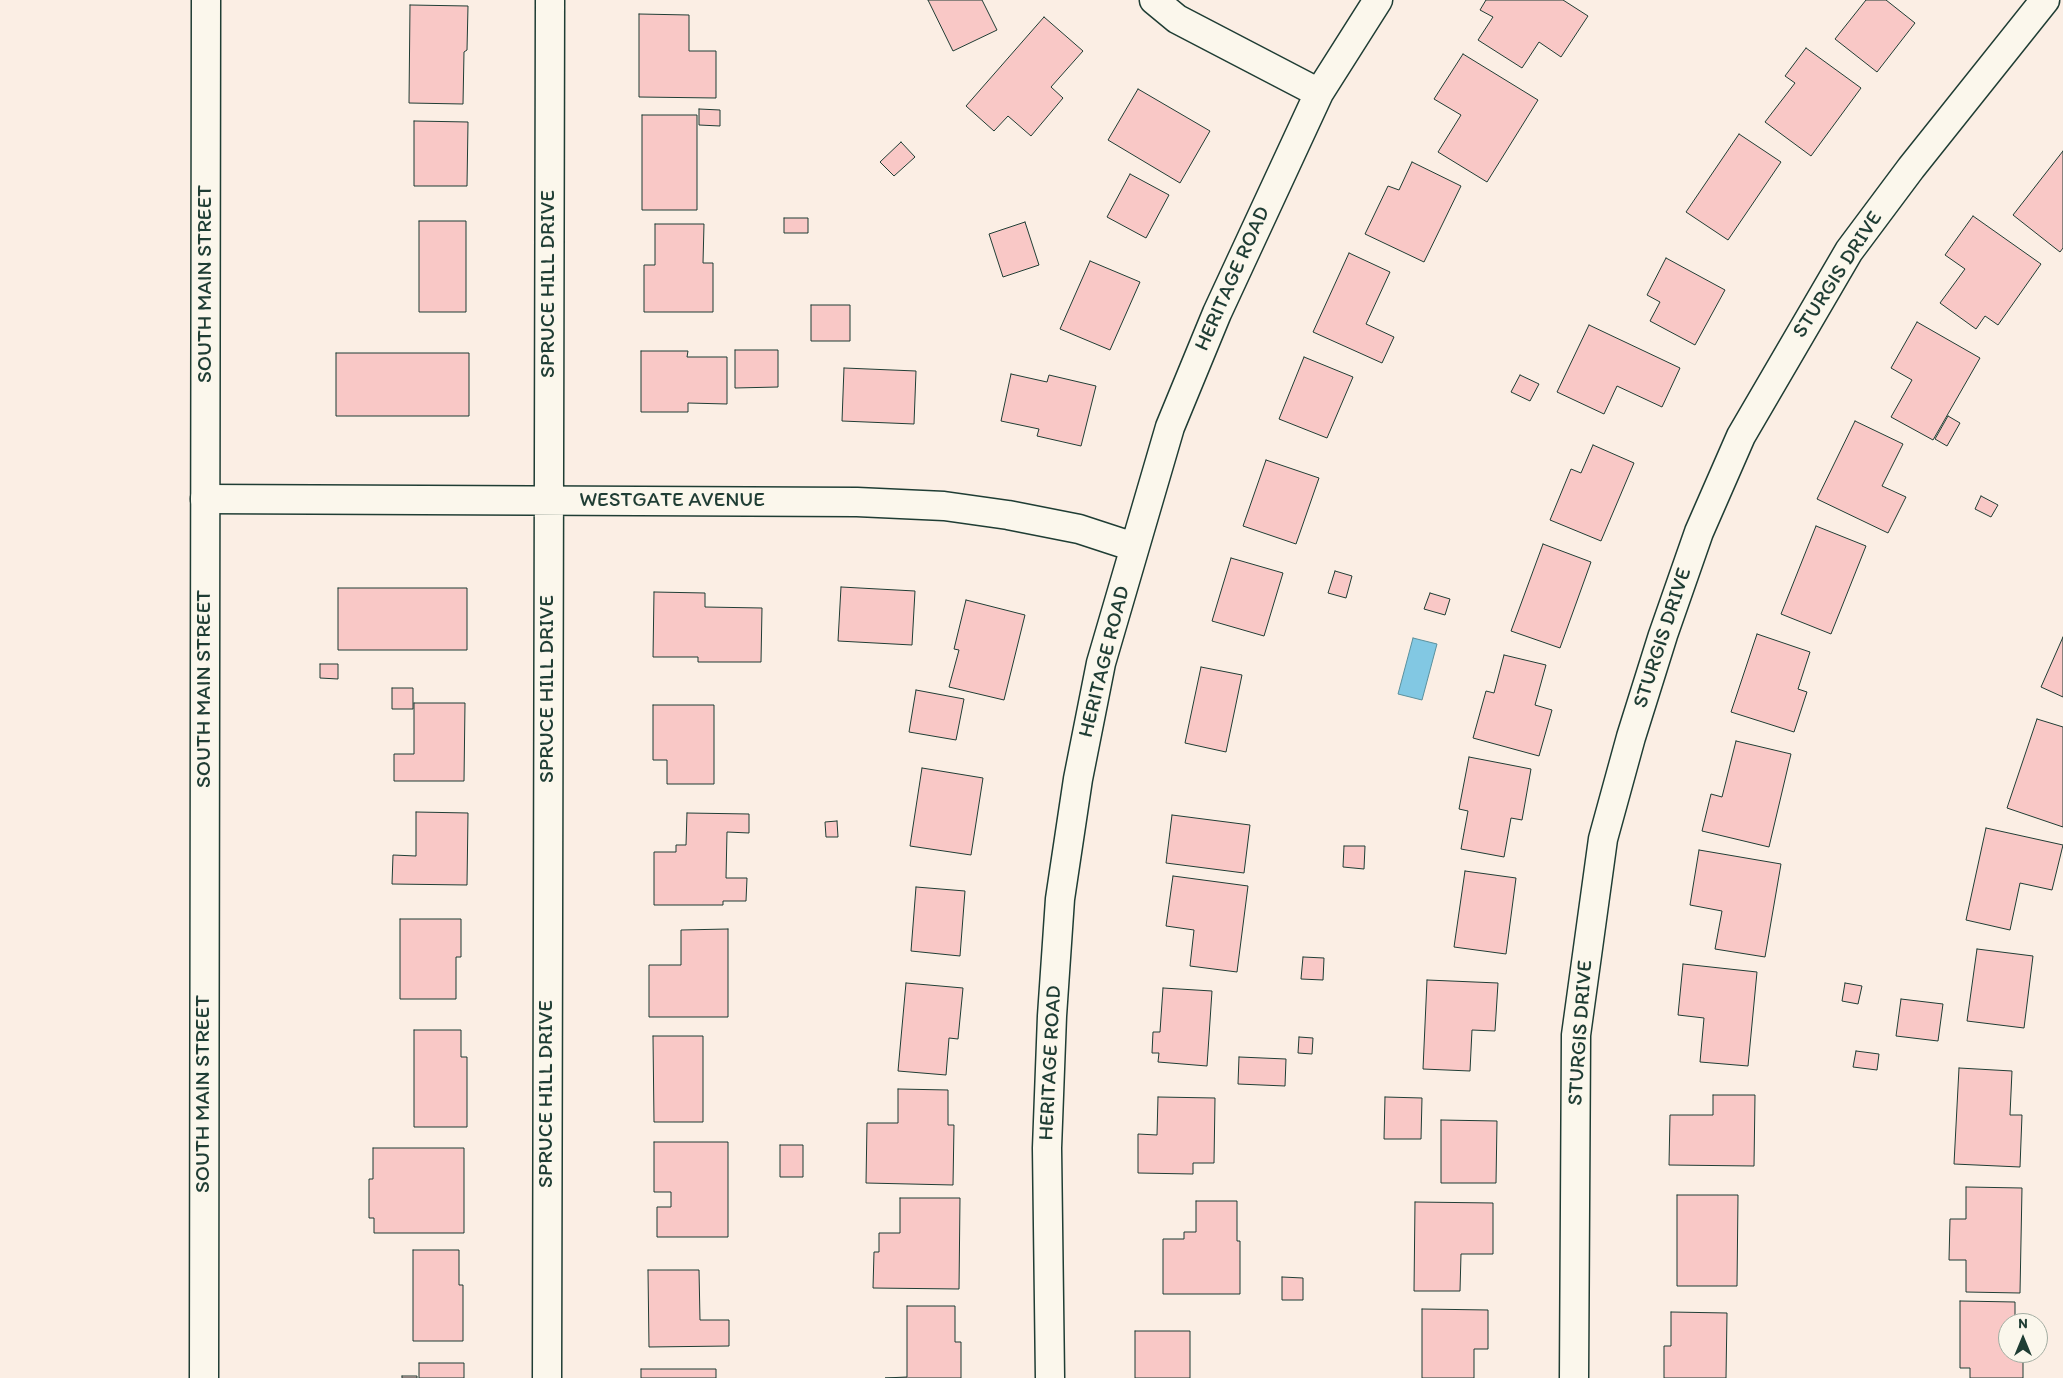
<!DOCTYPE html>
<html>
<head>
<meta charset="utf-8">
<style>
  body { margin:0 }
  #map { position:relative; width:2063px; height:1378px; overflow:hidden; background:#fbeee4; font-family:Itim,sans-serif }
  canvas { display:block }
  .north { position:absolute; left:1998px; top:1313px; width:50px; height:50px; box-sizing:border-box; background:#fbf7ec; border:1px solid #a3ada2; border-radius:50%; rotate:0deg; font-size:14px; font-weight:700; line-height:20px; text-align:center; color:#1f3d34 }
  .north::after { content:''; display:block; margin:auto; width:18px; height:22px; background:#1f3d34; clip-path:polygon(50% 0,100% 100%,50% 72%,0 100%) }
</style>
</head>
<body>
<div id="map">
<canvas width="2063" height="1378"></canvas>
<div class="north">N</div>
</div>
<script>
const context = document.querySelector('canvas').getContext('2d');
context.lineJoin = 'round';
function fill(path, color) { context.fillStyle = color; context.fill(path, 'evenodd'); }
const toPath = rows => new Path2D(rows.map(r => 'M' + r).join(''));
function trace(path, color, width, dash) { context.strokeStyle = color; context.lineWidth = width; context.lineCap = dash ? 'butt' : 'round'; context.setLineDash(dash || []); context.stroke(path); }
function drawText(font, color, halo, rows, align = 'center') {
  context.font = font + ' Itim,sans-serif'; context.lineWidth = 4.5; context.setLineDash([]); context.textBaseline = 'middle'; context.strokeStyle = halo; context.fillStyle = color; for (const [text, x, y, turn = 0] of rows) {
    context.save(); context.translate(x, y); context.rotate((+turn || 0) * Math.PI / 180); context.textAlign = isNaN(turn) ? turn : align; if (halo) context.strokeText(text, 0, 0); context.fillText(text, 0, 0); context.restore();
  }
}
const water = toPath([
  [1413,638,1437,644,1422,700,1398,694,1413,638]
]);
fill(water, '#82c8e3');
trace(water, '#5a909d', 1);
const building = toPath([
  [928,0,982,0,997,30,953,51,928,0],
  [1486,0,1563,0,1588,16,1561,57,1539,42,1522,68,1478,40,1493,17,1480,10,1486,0],
  [1866,0,1886,0,1915,23,1877,72,1835,39,1866,0],
  [410,5,468,6,467,50,464,52,463,104,409,103,410,5],
  [639,14,689,15,689,51,716,51,716,98,639,97,639,14],
  [1044,17,1083,51,1051,87,1063,98,1031,136,1008,116,994,131,966,106,1044,17],
  [1806,48,1861,88,1811,156,1765,122,1795,83,1785,76,1806,48],
  [1463,54,1538,100,1487,182,1438,152,1461,115,1434,99,1463,54],
  [1138,89,1210,131,1180,183,1108,140,1138,89],
  [699,109,720,110,720,126,699,125,699,109],
  [642,115,697,115,697,210,642,210,642,115],
  [414,121,468,122,467,186,414,186,414,121],
  [1739,134,1781,162,1728,240,1686,212,1739,134],
  [901,142,915,157,894,176,880,162,901,142],
  [2063,151,2063,248,2060,252,2013,215,2063,151],
  [1412,162,1461,186,1424,262,1365,234,1388,186,1399,190,1412,162],
  [1130,174,1169,195,1146,238,1107,217,1130,174],
  [1973,216,2041,264,1998,325,1985,316,1976,329,1940,303,1965,269,1945,255,1973,216],
  [784,218,808,218,808,233,784,233,784,218],
  [419,221,466,221,466,312,419,312,419,221],
  [1025,222,1039,265,1003,277,989,234,1025,222],
  [655,224,704,224,703,263,713,263,713,312,644,312,644,265,655,265,655,224],
  [1349,253,1390,272,1366,324,1394,337,1382,363,1313,332,1349,253],
  [1666,258,1725,290,1695,345,1650,321,1660,302,1647,295,1666,258],
  [1090,261,1140,282,1110,350,1060,329,1090,261],
  [811,305,850,305,850,341,811,341,811,305],
  [1917,322,1980,358,1933,440,1891,417,1912,380,1891,368,1917,322],
  [1589,325,1680,368,1662,407,1617,386,1604,414,1557,392,1589,325],
  [735,350,778,350,778,387,735,388,735,350],
  [641,351,688,351,687,357,727,357,727,404,688,403,688,412,641,412,641,351],
  [336,353,469,353,469,416,336,416,336,353],
  [1304,357,1353,377,1327,438,1279,419,1304,357],
  [844,368,916,371,914,424,842,421,844,368],
  [1011,374,1047,382,1049,375,1096,386,1081,446,1037,436,1039,429,1001,421,1011,374],
  [1520,375,1539,384,1530,401,1511,392,1520,375],
  [1948,416,1960,423,1947,446,1935,439,1948,416],
  [1855,421,1903,444,1882,486,1906,497,1888,533,1817,499,1855,421],
  [1593,445,1634,463,1601,541,1550,520,1571,469,1581,473,1593,445],
  [1266,460,1319,478,1296,544,1243,526,1266,460],
  [1981,496,1998,505,1991,517,1975,509,1981,496],
  [1816,526,1866,546,1831,634,1781,614,1816,526],
  [1543,544,1591,562,1560,648,1511,631,1543,544],
  [1231,558,1283,573,1264,636,1212,621,1231,558],
  [1335,571,1352,576,1346,598,1328,593,1335,571],
  [841,587,915,591,912,645,838,641,841,587],
  [338,588,467,588,467,650,338,650,338,588],
  [654,592,705,593,705,607,762,608,761,662,698,662,698,657,653,657,654,592],
  [1430,593,1450,599,1445,615,1424,609,1430,593],
  [966,600,1025,615,1004,700,949,687,959,650,954,649,966,600],
  [1757,634,1810,652,1798,689,1807,692,1794,732,1731,712,1757,634],
  [2063,637,2063,697,2041,687,2063,637],
  [1504,655,1546,665,1535,705,1552,710,1539,756,1473,738,1486,691,1494,693,1504,655],
  [320,664,338,664,338,679,320,678,320,664],
  [1201,667,1242,675,1226,752,1185,743,1201,667],
  [392,688,413,688,413,709,392,709,392,688],
  [916,690,964,699,956,740,909,732,916,690],
  [414,703,465,703,464,781,394,781,394,754,414,754,414,703],
  [653,705,714,705,714,784,667,784,667,760,653,760,653,705],
  [2037,719,2063,727,2063,827,2007,808,2037,719],
  [1736,741,1791,754,1769,847,1702,831,1711,794,1722,797,1736,741],
  [1469,757,1531,769,1522,820,1511,818,1504,857,1461,849,1468,811,1459,809,1469,757],
  [922,768,983,778,971,855,910,846,922,768],
  [416,812,468,813,467,885,392,884,393,855,416,856,416,812],
  [687,813,749,814,749,833,727,832,726,878,747,878,746,901,723,901,723,905,654,905,654,852,676,852,676,845,686,845,687,813],
  [1172,815,1250,825,1244,873,1166,863,1172,815],
  [837,821,838,837,826,837,825,822,837,821],
  [1986,828,2063,845,2052,890,2020,883,2010,930,1966,920,1986,828],
  [1344,846,1365,846,1364,869,1343,867,1344,846],
  [1699,850,1781,864,1765,957,1715,949,1722,911,1690,905,1699,850],
  [1465,871,1516,878,1506,954,1454,947,1465,871],
  [1173,876,1248,886,1237,972,1190,966,1194,930,1166,926,1173,876],
  [916,887,965,891,960,956,911,951,916,887],
  [400,919,461,919,461,957,456,957,456,999,400,999,400,919],
  [728,929,728,1017,649,1017,649,965,681,965,681,930,728,929],
  [1977,949,2033,956,2024,1028,1967,1021,1977,949],
  [1303,957,1324,958,1323,980,1301,979,1303,957],
  [1683,964,1757,972,1748,1066,1700,1062,1704,1018,1678,1015,1683,964],
  [1427,980,1498,983,1495,1031,1472,1030,1470,1071,1423,1069,1427,980],
  [906,983,963,988,958,1039,949,1038,946,1075,898,1071,906,983],
  [1845,983,1862,986,1858,1004,1842,1001,1845,983],
  [1163,988,1212,991,1207,1066,1158,1062,1159,1053,1152,1053,1153,1032,1160,1032,1163,988],
  [1901,999,1943,1004,1938,1041,1896,1036,1901,999],
  [414,1030,461,1030,461,1057,467,1057,467,1127,414,1127,414,1030],
  [653,1036,703,1036,703,1122,654,1122,653,1036],
  [1299,1037,1313,1038,1312,1054,1298,1053,1299,1037],
  [1856,1051,1879,1054,1877,1070,1853,1067,1856,1051],
  [1239,1057,1286,1059,1285,1086,1238,1084,1239,1057],
  [1959,1068,2012,1071,2010,1115,2022,1115,2020,1167,1954,1164,1959,1068],
  [898,1089,948,1090,948,1125,954,1125,953,1185,866,1183,867,1123,898,1123,898,1089],
  [1713,1095,1755,1095,1754,1166,1669,1165,1670,1115,1713,1115,1713,1095],
  [1158,1097,1215,1098,1214,1163,1193,1163,1193,1174,1138,1173,1138,1134,1157,1135,1158,1097],
  [1385,1097,1422,1098,1421,1139,1384,1139,1385,1097],
  [1441,1120,1497,1121,1496,1183,1441,1183,1441,1120],
  [654,1142,728,1142,728,1237,657,1237,657,1207,671,1207,671,1192,654,1192,654,1142],
  [780,1145,803,1145,803,1177,780,1177,780,1145],
  [373,1148,464,1148,464,1233,374,1233,374,1218,369,1218,369,1179,373,1179,373,1148],
  [1966,1187,2022,1188,2020,1293,1966,1292,1966,1260,1949,1260,1950,1219,1966,1219,1966,1187],
  [1677,1195,1738,1195,1737,1286,1677,1286,1677,1195],
  [900,1198,960,1198,959,1289,873,1288,874,1252,879,1252,879,1233,900,1233,900,1198],
  [1196,1201,1237,1201,1237,1241,1240,1241,1240,1294,1163,1294,1163,1239,1184,1239,1184,1232,1196,1232,1196,1201],
  [1415,1202,1493,1203,1493,1254,1461,1254,1460,1291,1414,1291,1415,1202],
  [413,1250,459,1250,459,1285,463,1285,463,1341,413,1341,413,1250],
  [648,1270,699,1270,700,1320,729,1320,729,1346,649,1347,648,1270],
  [1282,1277,1303,1278,1303,1300,1282,1300,1282,1277],
  [1960,1301,2015,1302,2015,1323,2008,1323,2008,1353,2023,1353,2023,1378,1970,1378,1970,1368,1960,1368,1960,1301],
  [907,1306,955,1306,955,1342,961,1342,961,1378,885,1378,907,1377,907,1306],
  [1422,1309,1488,1310,1488,1349,1474,1349,1474,1378,1422,1378,1422,1309],
  [1671,1312,1727,1313,1726,1378,1664,1378,1664,1346,1671,1346,1671,1312],
  [1135,1331,1190,1331,1190,1378,1135,1378,1135,1331],
  [419,1363,464,1363,464,1378,419,1378,419,1363],
  [641,1369,716,1369,716,1378,641,1378,641,1369],
  [402,1376,417,1376,417,1378,402,1378,402,1376]
]);
fill(building, '#f9c8c6');
trace(building, '#1f3d34', 1);
const minor = toPath([
  [1154,0,1177,19,1319,93],
  [205,499,857,502,944,506,1008,515,1079,529,1134,547],
  [547,1378,550,0],
  [1050,1378,1047,1148,1052,1016,1060,899,1078,779,1101,663,1170,427,1217,313,1319,93,1378,0],
  [1574,1378,1576,1035,1603,839,1631,737,1663,635,1699,532,1741,436,1849,251,1911,168,2045,0]
]);
const tertiary = toPath([
  [204,1378,206,0]
]);
trace(minor, '#1f3d34', 31);
trace(tertiary, '#1f3d34', 31);
trace(minor, '#fbf7ec', 28);
trace(tertiary, '#fbf7ec', 28);
drawText('21px', '#1f3d34', '#fbf7ec', [
  ["STURGIS DRIVE",1838,275,-57],
  ["HERITAGE ROAD",1233,279,-66],
  ["SOUTH MAIN STREET",206,284,-90],
  ["SPRUCE HILL DRIVE",549,284,-90],
  ["WESTGATE AVENUE",672,501],
  ["STURGIS DRIVE",1663,638,-72],
  ["HERITAGE ROAD",1105,662,-76],
  ["SOUTH MAIN STREET",205,689,-90],
  ["SPRUCE HILL DRIVE",548,689,-90],
  ["STURGIS DRIVE",1581,1033,-86],
  ["HERITAGE ROAD",1051,1063,-87],
  ["SOUTH MAIN STREET",204,1094,-90],
  ["SPRUCE HILL DRIVE",547,1094,-90]
]);
</script>
</body>
</html>
